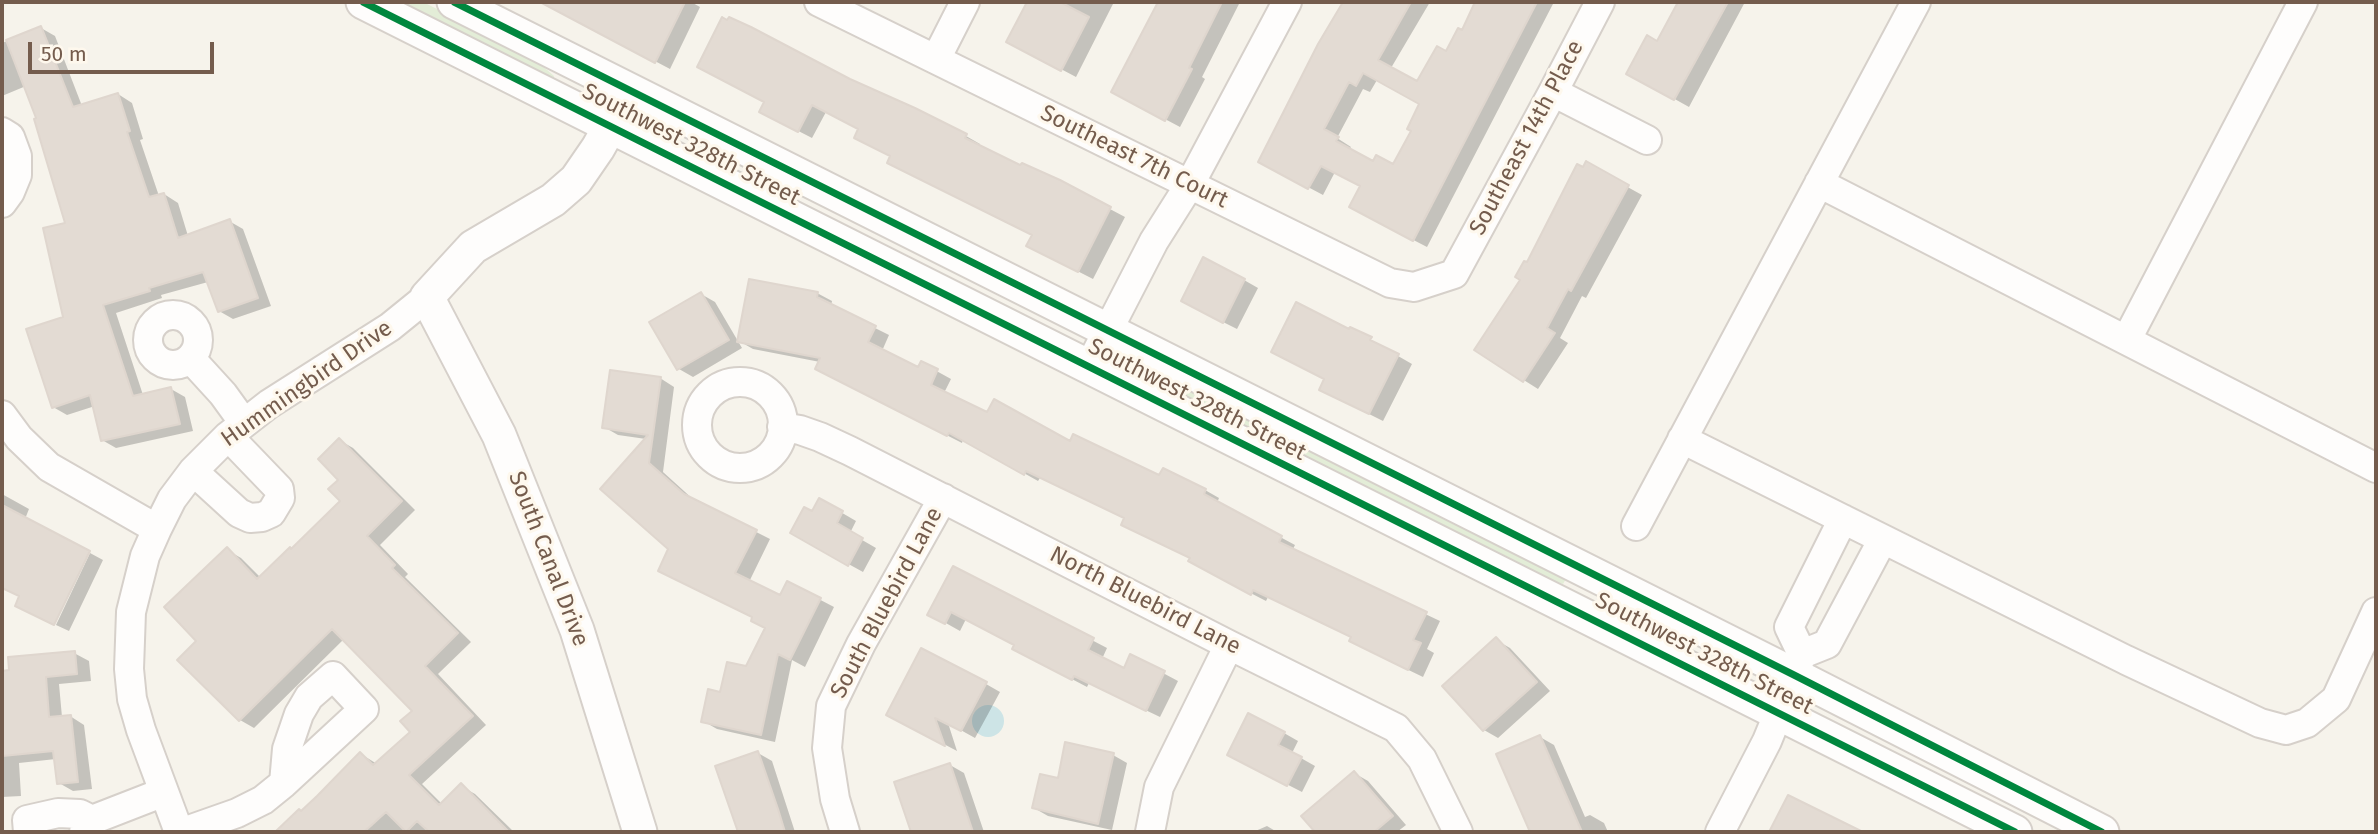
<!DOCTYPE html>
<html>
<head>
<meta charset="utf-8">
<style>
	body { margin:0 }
	#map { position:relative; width:2378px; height:834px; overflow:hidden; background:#f6f3eb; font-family:"Fira Sans",sans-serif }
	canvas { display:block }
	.frame { position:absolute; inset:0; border:4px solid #745c4d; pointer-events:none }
	.scale { position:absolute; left:28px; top:42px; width:186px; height:32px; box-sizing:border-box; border:4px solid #745c4d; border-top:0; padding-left:9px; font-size:21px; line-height:24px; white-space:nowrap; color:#745c4d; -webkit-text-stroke:5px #fef8ed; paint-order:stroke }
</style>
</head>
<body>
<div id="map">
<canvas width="2378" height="834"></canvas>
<div class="frame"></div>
<div class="scale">50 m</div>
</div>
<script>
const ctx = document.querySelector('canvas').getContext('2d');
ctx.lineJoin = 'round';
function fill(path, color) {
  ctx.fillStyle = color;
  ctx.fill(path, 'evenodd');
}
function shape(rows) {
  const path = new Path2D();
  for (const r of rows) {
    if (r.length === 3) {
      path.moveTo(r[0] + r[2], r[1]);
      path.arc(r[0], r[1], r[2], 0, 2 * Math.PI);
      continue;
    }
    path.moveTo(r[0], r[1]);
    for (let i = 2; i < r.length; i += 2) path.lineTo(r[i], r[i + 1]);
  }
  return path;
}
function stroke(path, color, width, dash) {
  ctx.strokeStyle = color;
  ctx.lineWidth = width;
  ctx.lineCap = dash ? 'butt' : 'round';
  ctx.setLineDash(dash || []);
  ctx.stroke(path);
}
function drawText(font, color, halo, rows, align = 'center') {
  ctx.font = font + ' "Fira Sans",sans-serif';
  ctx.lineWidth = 6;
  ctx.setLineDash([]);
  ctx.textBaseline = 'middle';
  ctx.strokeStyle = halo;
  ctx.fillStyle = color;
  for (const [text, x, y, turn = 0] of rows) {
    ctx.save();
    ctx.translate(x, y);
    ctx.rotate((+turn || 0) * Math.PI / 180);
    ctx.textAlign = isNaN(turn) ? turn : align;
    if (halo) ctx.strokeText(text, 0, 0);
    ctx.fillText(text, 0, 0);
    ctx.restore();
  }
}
fill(shape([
	[394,2,423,2,527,54,546,69,554,76,554,80],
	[1162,375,1567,577,1563,584,1535,575,1184,397]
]), '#e3edd7');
fill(shape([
	[988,721,16]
]), '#cde4e6');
fill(shape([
	[543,2,691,2,700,7,670,69],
	[1029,2,1114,2,1076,77,1008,41],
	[1160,2,1240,2,1202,77,1205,79,1180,127,1114,92],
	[1345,2,1430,2,1391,68,1418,83,1463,32,1478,2,1554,2,1427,247,1365,215,1362,186,1335,172,1323,195,1274,169,1295,90],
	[1377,80,1422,103,1413,130,1394,166,1374,163,1349,150,1351,147,1337,138,1363,89,1370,92],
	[1680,2,1745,2,1689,107,1628,73,1658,43],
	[41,28,55,36,82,106,118,94,132,103,143,139,140,140,159,196,164,194,178,203,188,236,229,221,243,229,271,306,233,319,219,311,208,282,161,295,162,298,116,313,143,395,171,389,185,397,193,431,116,448,102,440,95,406,67,415,53,407,65,318,67,224,39,119,26,86,2,96,2,43],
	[849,81,914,109,966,136,980,144,979,147,1021,168,1059,182,1125,217,1093,279,1042,253,1034,235,892,156,860,129,826,112,812,138,775,119],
	[1586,164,1642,195,1586,298,1582,296,1560,338,1568,343,1538,389,1476,350,1523,280,1528,265],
	[1244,280,1258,288,1237,329,1197,309],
	[817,293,832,301,831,306,889,335,882,351,919,369,922,363,951,379,944,393,988,414,1160,477,1205,490,1219,498,1217,503,1295,545,1292,551,1440,621,1427,649,1434,653,1423,677,1365,649,1353,637,1268,597,1266,601,1204,569,1192,558,1126,519,1040,478,1038,481,963,439,962,443,831,376,820,362,753,349,739,341],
	[701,294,715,302,742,348,693,377,679,369],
	[1351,329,1412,364,1383,421,1335,397,1326,379],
	[660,378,674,387,663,472,695,501,770,539,749,582,781,598,788,583,834,607,805,667,792,660,775,742,717,729,703,721,722,694,747,668,766,628,602,489,646,439,618,435,604,427],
	[339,440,353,448,415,510,380,545,408,574,405,577,471,642,438,674,486,725,422,784,442,804,461,786,475,794,514,832,289,832,283,827,302,813,361,754,377,764,412,732,414,711,344,639,254,728,240,720,198,641,227,550,241,558,261,578,342,501],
	[2,494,29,509,25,519,21,597,2,587],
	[820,500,856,521,850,533,876,548,863,572,792,533,813,513],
	[90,553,103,560,69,631,56,625],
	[954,568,1107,648,1102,659,1125,670,1131,656,1178,681,1160,717,1089,683,1087,687,1028,656,1016,645,966,619,960,631,944,622],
	[1496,640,1510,648,1550,691,1498,738,1484,730],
	[74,653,89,661,91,681,59,684,62,717,70,716,84,725,92,789,73,791,59,783,56,759,19,763,21,796,2,797,2,673],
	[986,684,1000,692,975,738,948,723,957,751,902,722],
	[1284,733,1298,741,1292,753,1315,766,1302,792,1243,762],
	[1540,737,1554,745,1585,817,1590,815,1604,823,1608,832,1532,832,1498,755],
	[758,753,772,761,795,832,745,832,744,827],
	[1113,755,1127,763,1112,830,1048,816,1034,808,1059,780],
	[950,765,964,773,984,832,913,832,896,783],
	[1354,773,1368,781,1406,825,1397,832,1318,832,1304,816],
	[1267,826,1277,832,1253,832]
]), '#0003');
const building = shape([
	[540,2,685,2,655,63,540,2],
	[1027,2,1060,2,1089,17,1061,71,1006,42,1027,2],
	[1158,2,1222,2,1189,68,1192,69,1165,121,1111,92,1158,2],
	[1343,2,1411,2,1378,60,1417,81,1437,46,1446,51,1458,28,1462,30,1475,2,1537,2,1413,241,1349,207,1360,186,1321,166,1308,189,1258,162,1318,44,1343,2],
	[1363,73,1419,104,1407,129,1411,131,1393,164,1376,155,1373,161,1336,141,1339,137,1324,129,1349,82,1356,86,1363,73],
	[1678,2,1728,2,1674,100,1626,74,1647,35,1657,41,1678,2],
	[722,17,727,20,729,17,751,27,850,79,915,108,967,134,965,138,1020,165,1022,163,1060,180,1111,207,1078,272,1026,246,1032,235,887,163,890,156,854,138,858,129,812,105,798,132,759,112,764,102,697,67,722,17],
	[41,26,73,107,118,93,130,131,127,132,149,197,164,193,178,238,230,219,258,298,218,312,203,272,149,288,150,291,103,305,133,396,171,387,180,424,101,441,90,395,52,408,26,329,63,317,43,228,65,223,34,119,36,118,6,40,41,26],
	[1586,161,1629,185,1571,291,1568,289,1547,328,1555,333,1523,382,1474,350,1520,280,1515,277,1524,261,1527,262,1577,164,1583,167,1586,161],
	[1203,257,1245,279,1223,323,1181,301,1203,257],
	[749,279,818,292,817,297,876,326,868,342,918,367,921,361,938,369,931,385,987,412,994,399,1070,441,1073,434,1159,475,1163,468,1206,489,1204,494,1282,536,1279,542,1427,612,1413,640,1421,643,1408,670,1349,641,1351,637,1253,590,1251,595,1188,561,1190,558,1121,525,1124,518,1026,471,1024,475,949,433,947,436,815,369,820,358,737,342,749,279],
	[701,292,729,340,677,370,649,322,701,292],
	[1296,302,1349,329,1350,327,1372,337,1370,340,1399,354,1369,414,1319,390,1324,379,1271,352,1296,302],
	[610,370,661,377,649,463,684,494,757,530,735,573,780,595,787,581,821,598,790,660,778,654,761,735,701,722,708,689,720,692,727,662,746,666,765,628,751,621,752,617,658,571,668,549,600,489,648,435,602,428,610,370],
	[339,438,402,501,367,536,395,565,392,568,458,633,425,666,473,716,409,775,439,805,461,783,509,832,429,832,417,821,406,832,386,812,364,832,275,832,299,809,301,811,317,796,360,752,373,765,410,732,400,721,412,711,332,629,239,721,177,660,196,641,164,607,227,547,257,579,290,547,291,549,340,501,328,489,338,480,318,459,339,438],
	[819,498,843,511,837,523,863,538,848,566,790,533,804,507,812,511,819,498],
	[2,505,90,551,54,625,15,606,19,596,2,588,2,505],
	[953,566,1094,638,1088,650,1124,668,1130,654,1165,671,1146,711,1074,676,1072,680,1012,649,1014,645,951,612,945,624,927,615,953,566],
	[1496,637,1537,682,1483,731,1442,686,1496,637],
	[921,648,987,682,961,731,935,718,945,746,886,715,921,648],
	[75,651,77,674,46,677,49,717,71,715,78,782,57,784,53,751,2,756,2,671,9,670,8,657,75,651],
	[1248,713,1285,732,1278,745,1302,757,1287,786,1227,755,1248,713],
	[1540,735,1582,832,1530,832,1496,754,1540,735],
	[1065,742,1114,753,1098,824,1032,808,1040,774,1058,778,1065,742],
	[758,751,778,809,785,832,738,832,715,766,758,751],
	[950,763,973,832,911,832,894,782,950,763],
	[1354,771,1393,816,1374,832,1315,832,1301,816,1354,771],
	[1788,795,1863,832,1769,832,1788,795]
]);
fill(building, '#e3dbd3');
stroke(building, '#dfd6ce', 2);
const minor = shape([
	[819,2,1390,283,1414,287,1454,274,1553,92,1600,2],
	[936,59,965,2],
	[1553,92,1647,140],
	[2,132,10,137,17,156,17,175,10,192,2,203],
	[1819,183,2376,468],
	[173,340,25],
	[2127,339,2303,2],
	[191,359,223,394,244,423],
	[1089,367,1154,241,1190,184,1287,2],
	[740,425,43],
	[2,415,19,438,49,467,157,529],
	[782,427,800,430,820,437,850,451,1229,645,1396,728,1422,759,1458,832],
	[1682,439,2126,660,2260,723,2286,730,2307,723,2336,699,2376,612],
	[193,471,239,513,250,518,262,517,271,513,280,498,279,489,228,436],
	[1636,526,1916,2],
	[1802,654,1827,644,1883,539],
	[28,832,27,820,58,813,80,814,92,820],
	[84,832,92,820,164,792],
	[179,832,141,730,132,699,129,669,131,612,145,556,157,529,172,499,193,471,228,436,269,404,390,327,427,297],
	[183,832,237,813,263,800,284,783,364,709,333,676,309,697,299,714,287,749,284,783],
	[845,832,835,799,827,748,831,706,861,644,943,498],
	[1150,832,1159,787,1229,645],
	[1720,832,1767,741,1794,675,1802,654,1789,627,1843,519]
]);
const tertiary = shape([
	[363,2,2015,832],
	[454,2,1794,675,2102,832],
	[621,107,598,148,576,180,553,200,473,247,427,297,499,435,577,630,640,832]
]);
stroke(minor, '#d6d0ca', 32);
stroke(tertiary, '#d6d0ca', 37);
stroke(minor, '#fefdfc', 28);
stroke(tertiary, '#fefdfc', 33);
stroke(shape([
	[363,2,2015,832],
	[454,2,1794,675,2102,832]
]), '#00873e', 7);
drawText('23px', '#745c4d', '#fef8ed', [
	["Southeast 14th Place",1527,138,-62],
	["Southwest 328th Street",691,145,27],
	["Southeast 7th Court",1134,157,26],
	["Hummingbird Drive",307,384,-35],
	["Southwest 328th Street",1197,400,27],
	["South Canal Drive",548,559,69],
	["North Bluebird Lane",1145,601,27],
	["South Bluebird Lane",887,603,-62],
	["Southwest 328th Street",1704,654,27]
]);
</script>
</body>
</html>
